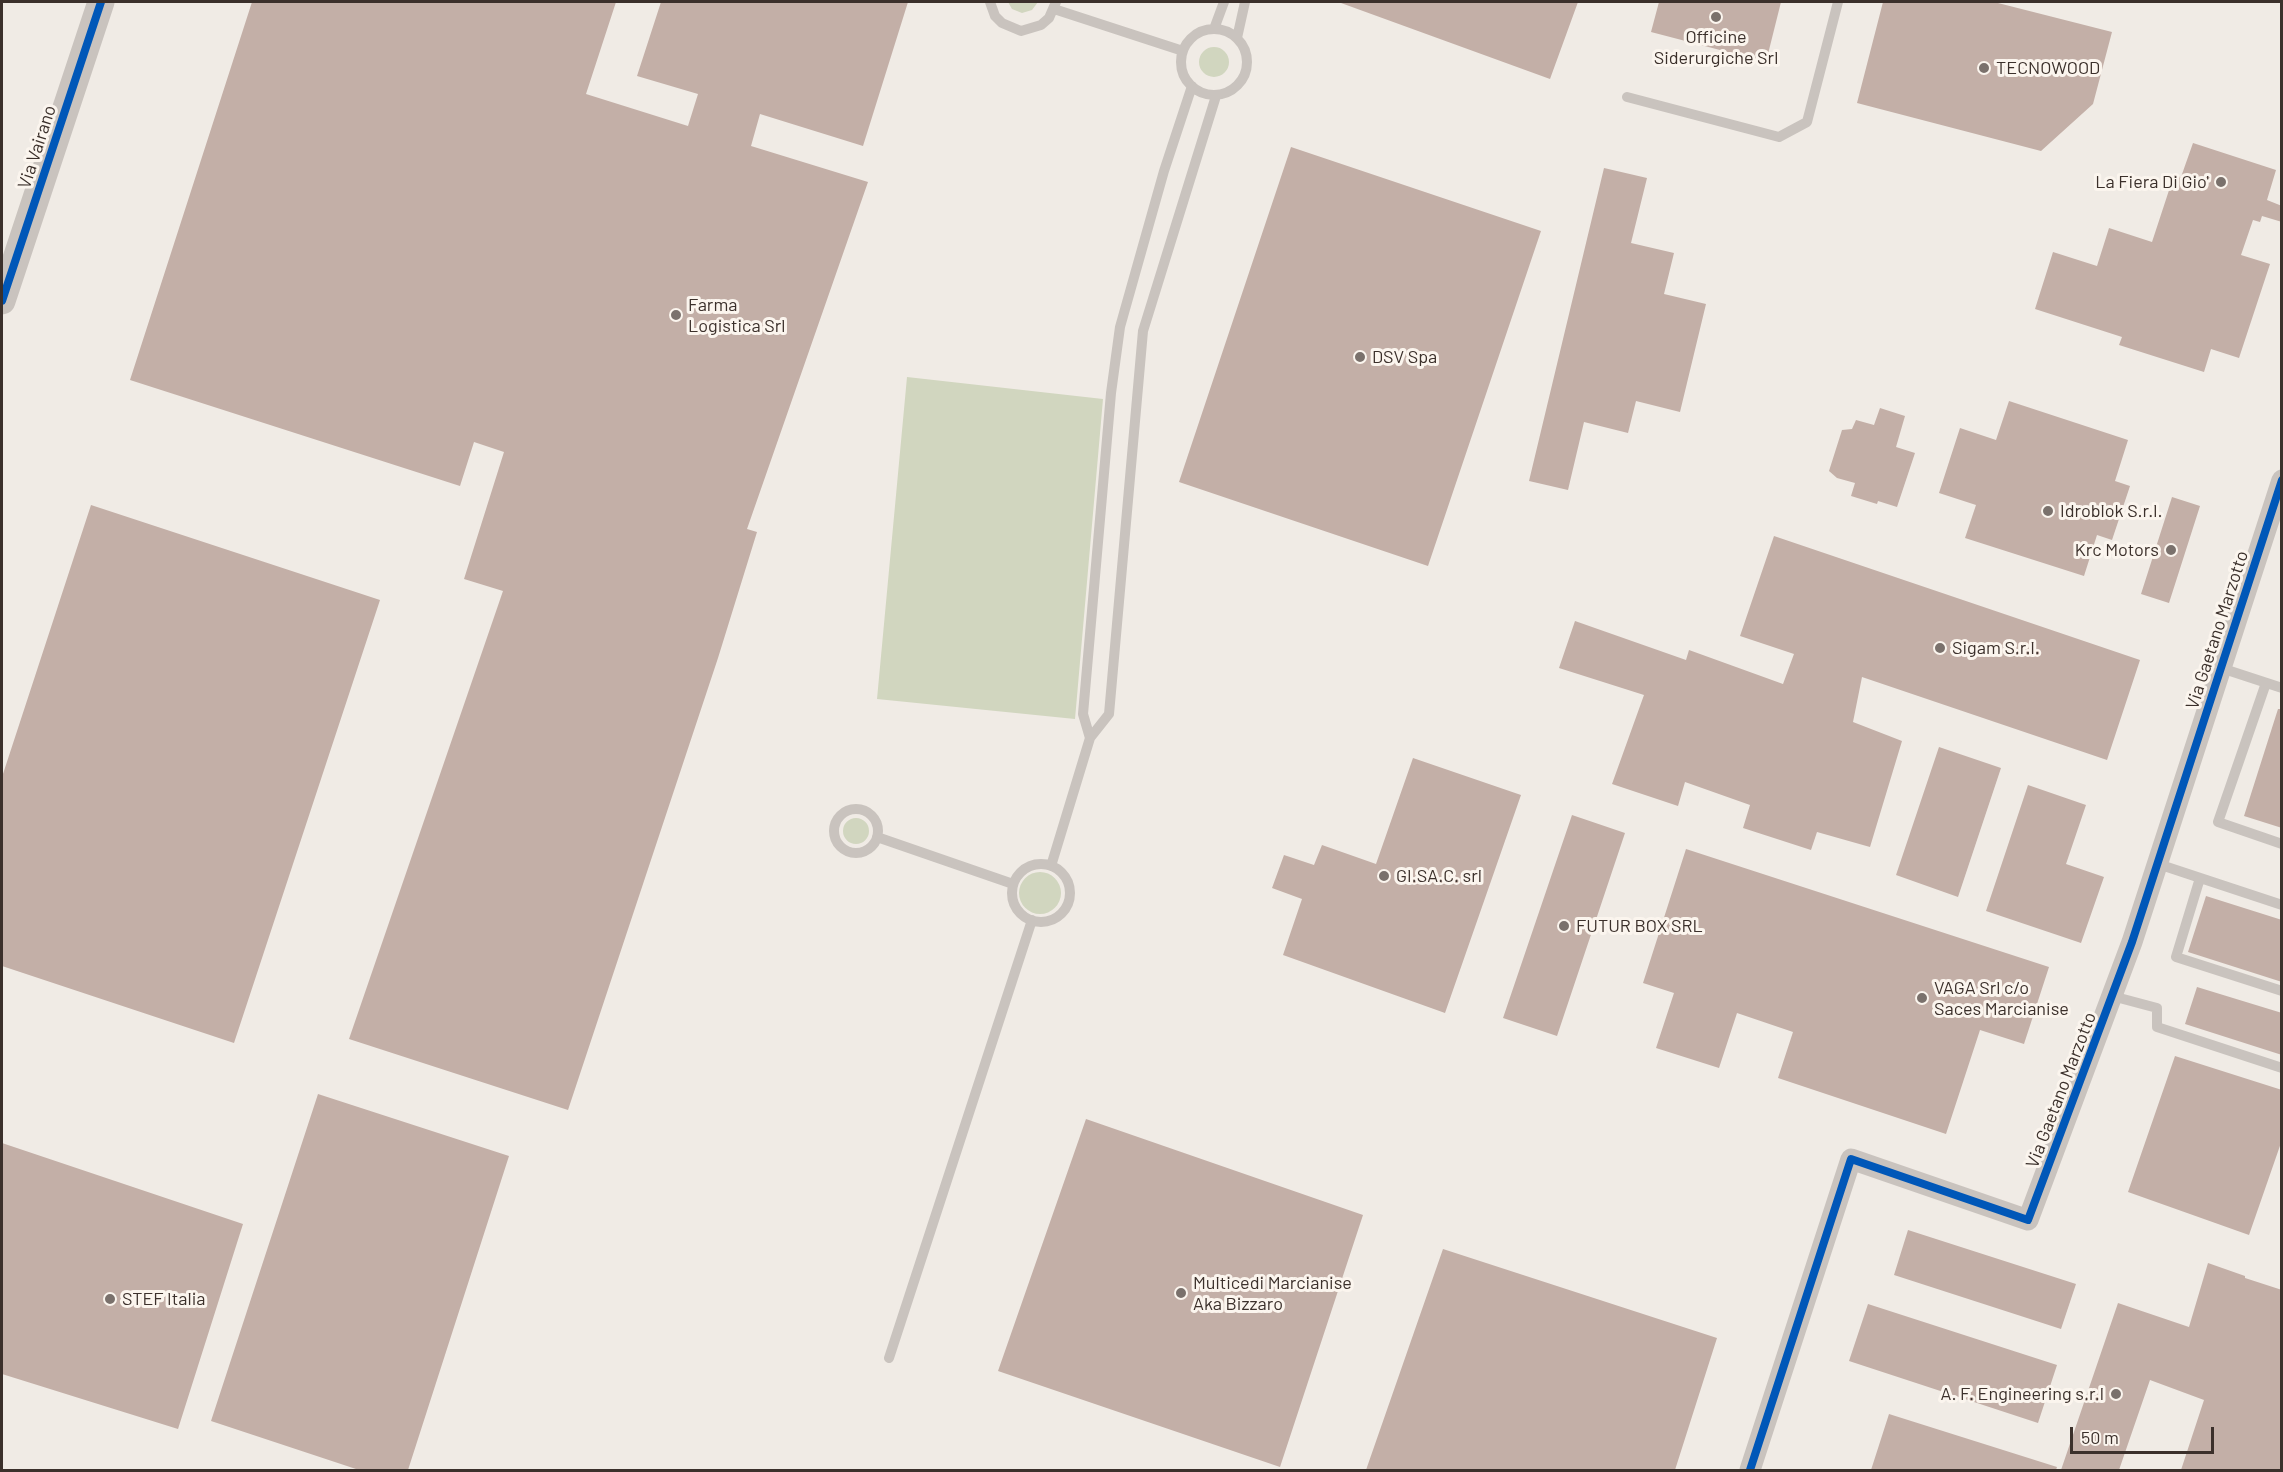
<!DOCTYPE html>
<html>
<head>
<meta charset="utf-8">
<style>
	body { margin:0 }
	#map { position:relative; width:2283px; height:1472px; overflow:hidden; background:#f0ebe5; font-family:Barlow,sans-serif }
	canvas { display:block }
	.frame { position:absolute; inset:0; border:3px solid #3b302b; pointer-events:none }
	.scale { position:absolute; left:2070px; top:1427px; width:144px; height:27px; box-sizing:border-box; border:3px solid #3b302b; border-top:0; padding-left:8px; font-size:18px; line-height:21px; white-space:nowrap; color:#3b302b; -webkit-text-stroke:4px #fbf5ee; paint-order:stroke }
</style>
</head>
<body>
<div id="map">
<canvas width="2283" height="1472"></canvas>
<div class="frame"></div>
<div class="scale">50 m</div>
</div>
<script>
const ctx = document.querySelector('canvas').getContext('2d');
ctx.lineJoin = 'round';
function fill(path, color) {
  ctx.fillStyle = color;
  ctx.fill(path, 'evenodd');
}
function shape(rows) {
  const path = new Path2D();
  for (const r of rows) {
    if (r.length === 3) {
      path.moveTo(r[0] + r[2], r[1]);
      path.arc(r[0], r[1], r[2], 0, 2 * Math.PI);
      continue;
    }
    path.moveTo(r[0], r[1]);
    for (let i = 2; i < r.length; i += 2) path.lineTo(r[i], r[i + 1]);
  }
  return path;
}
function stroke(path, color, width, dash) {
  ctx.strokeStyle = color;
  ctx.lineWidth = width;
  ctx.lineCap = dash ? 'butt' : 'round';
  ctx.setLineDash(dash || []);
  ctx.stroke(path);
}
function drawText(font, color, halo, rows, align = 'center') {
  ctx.font = font + ' Barlow,sans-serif';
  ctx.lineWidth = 6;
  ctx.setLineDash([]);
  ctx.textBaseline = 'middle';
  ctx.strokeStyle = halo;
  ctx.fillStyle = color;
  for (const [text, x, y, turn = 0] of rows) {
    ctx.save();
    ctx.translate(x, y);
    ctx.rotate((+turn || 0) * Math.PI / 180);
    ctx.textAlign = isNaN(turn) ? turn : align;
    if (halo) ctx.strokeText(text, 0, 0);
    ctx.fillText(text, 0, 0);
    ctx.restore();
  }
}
fill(shape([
	[1008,2,1038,2,1032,10,1022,13,1012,9],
	[1214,62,15],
	[907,377,1103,399,1075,719,877,699],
	[856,831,13],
	[1040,893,21]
]), '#d1d6bf');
fill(shape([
	[252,2,616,2,586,94,688,126,698,94,637,76,661,2,908,2,863,146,760,114,751,146,868,182,747,529,757,532,718,658,568,1110,349,1039,503,591,464,579,504,452,474,442,460,486,130,380],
	[1341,2,1578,2,1550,79,1341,3],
	[1659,2,1781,2,1766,62,1651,32],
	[1883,2,1994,2,2112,32,2093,104,2041,151,1857,103],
	[2193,143,2276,170,2267,200,2282,206,2282,222,2262,216,2260,222,2253,220,2241,255,2270,264,2239,358,2211,349,2204,372,2119,345,2122,337,2035,309,2053,252,2097,266,2109,228,2152,242,2174,175,2181,177],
	[1291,147,1541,231,1428,566,1179,482],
	[1604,168,1647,178,1631,243,1674,253,1664,294,1706,304,1680,412,1636,401,1628,433,1584,422,1568,490,1529,481],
	[2009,401,2128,440,2115,481,2130,486,2112,540,2097,535,2084,576,1965,538,1976,505,1939,493,1960,428,1996,440],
	[1880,408,1905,416,1896,447,1915,453,1897,507,1878,501,1877,504,1851,496,1855,483,1837,478,1829,471,1842,430,1852,429,1856,420,1874,425],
	[2172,497,2200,506,2169,603,2141,594],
	[91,505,380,600,234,1043,2,966,2,777],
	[1774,536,2140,660,2107,760,1862,677,1853,722,1902,741,1870,847,1817,832,1811,850,1743,828,1750,805,1685,782,1678,806,1612,784,1644,695,1559,668,1575,621,1686,660,1689,650,1783,684,1794,654,1740,636],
	[2278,709,2282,709,2282,828,2244,816],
	[1939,747,2001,768,1958,897,1896,875],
	[1413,758,1521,795,1445,1013,1283,955,1302,899,1272,888,1284,855,1314,865,1322,845,1376,864],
	[2028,785,2086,805,2066,864,2104,877,2081,943,1986,911],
	[1572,815,1625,833,1557,1036,1503,1018],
	[1686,849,2049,967,2024,1044,1980,1030,1946,1134,1778,1078,1793,1032,1737,1013,1719,1068,1656,1048,1674,993,1643,983],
	[2206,896,2282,920,2282,982,2188,952],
	[2197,987,2282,1013,2282,1055,2185,1024],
	[2175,1056,2282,1090,2282,1140,2249,1235,2128,1192],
	[318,1094,509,1156,408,1470,359,1470,211,1421],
	[1086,1119,1363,1215,1280,1467,998,1371],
	[2,1143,243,1224,178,1429,2,1374],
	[1908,1230,2076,1284,2061,1329,1894,1275],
	[1443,1249,1717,1338,1675,1470,1366,1470],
	[2208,1263,2245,1276,2245,1278,2282,1290,2282,1470,2181,1470,2204,1400,2150,1380,2119,1470,2061,1470,2118,1303,2189,1327],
	[1868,1304,2057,1365,2038,1423,1849,1361],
	[1889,1414,2057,1467,2056,1470,1871,1470]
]), '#c3afa7');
stroke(shape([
	[990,2,995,16,1002,23,1021,31,1041,25,1049,18,1056,2],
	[1054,9,1183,51],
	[1214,62,33],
	[1214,29,1224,2],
	[1237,38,1245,2],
	[1627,97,1779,137,1807,122,1838,2],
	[2221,668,2282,688],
	[2266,683,2218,822,2282,844],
	[1090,738,1083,714,1111,393,1120,327,1164,171,1192,86],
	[856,831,22],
	[877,837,1013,884],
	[2158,864,2282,905],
	[1041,893,29],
	[1051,866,1090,738,1109,714,1143,331,1216,96],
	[2200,878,2176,957,2282,991],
	[2112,996,2157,1008,2157,1027,2282,1068],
	[889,1358,1032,920]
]), '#c9c3be', 10);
stroke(shape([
	[1750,1470,1851,1159,2028,1220,2132,942,2282,480]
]), '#c9c3be', 21);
stroke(shape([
	[2,301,101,2]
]), '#c9c3be', 27);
stroke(shape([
	[2,301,101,2],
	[1750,1470,1851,1159,2028,1220,2132,942,2282,480]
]), '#0057b8', 8);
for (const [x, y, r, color] of [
	[1716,17,6,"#7a716c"],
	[1984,68,6,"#7a716c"],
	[2221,182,6,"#7a716c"],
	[676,315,6,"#7a716c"],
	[1360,357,6,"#7a716c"],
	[2048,511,6,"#7a716c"],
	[2171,550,6,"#7a716c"],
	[1940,648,6,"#7a716c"],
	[1384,876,6,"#7a716c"],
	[1564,926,6,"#7a716c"],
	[1922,998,6,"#7a716c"],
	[1181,1293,6,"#7a716c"],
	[110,1299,6,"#7a716c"],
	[2116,1394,6,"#7a716c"]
]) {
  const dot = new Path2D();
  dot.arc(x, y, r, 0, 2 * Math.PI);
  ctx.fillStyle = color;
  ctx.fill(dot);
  stroke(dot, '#fbf5ee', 2);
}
drawText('18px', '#3b302b', '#fbf5ee', [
	["Officine",1716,37,"center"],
	["Siderurgiche Srl",1716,58,"center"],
	["TECNOWOOD",1996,68],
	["La Fiera Di Gio'",2209,182,"right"],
	["Farma",688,305],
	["Logistica Srl",688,326],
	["DSV Spa",1372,357],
	["Idroblok S.r.l.",2060,511],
	["Krc Motors",2159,550,"right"],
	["Sigam S.r.l.",1952,648],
	["GI.SA.C. srl",1396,876],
	["FUTUR BOX SRL",1576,926],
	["VAGA Srl c/o",1934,988],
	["Saces Marcianise",1934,1009],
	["Multicedi Marcianise",1193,1283],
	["Aka Bizzaro",1193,1304],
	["STEF Italia",122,1299],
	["A. F. Engineering s.r.l",2104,1394,"right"]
], 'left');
drawText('18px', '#3b302b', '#fbf5ee', [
	["Via Vairano",37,147,-72],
	["Via Gaetano Marzotto",2217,630,-72],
	["Via Gaetano Marzotto",2061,1090,-69]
]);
</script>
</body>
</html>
